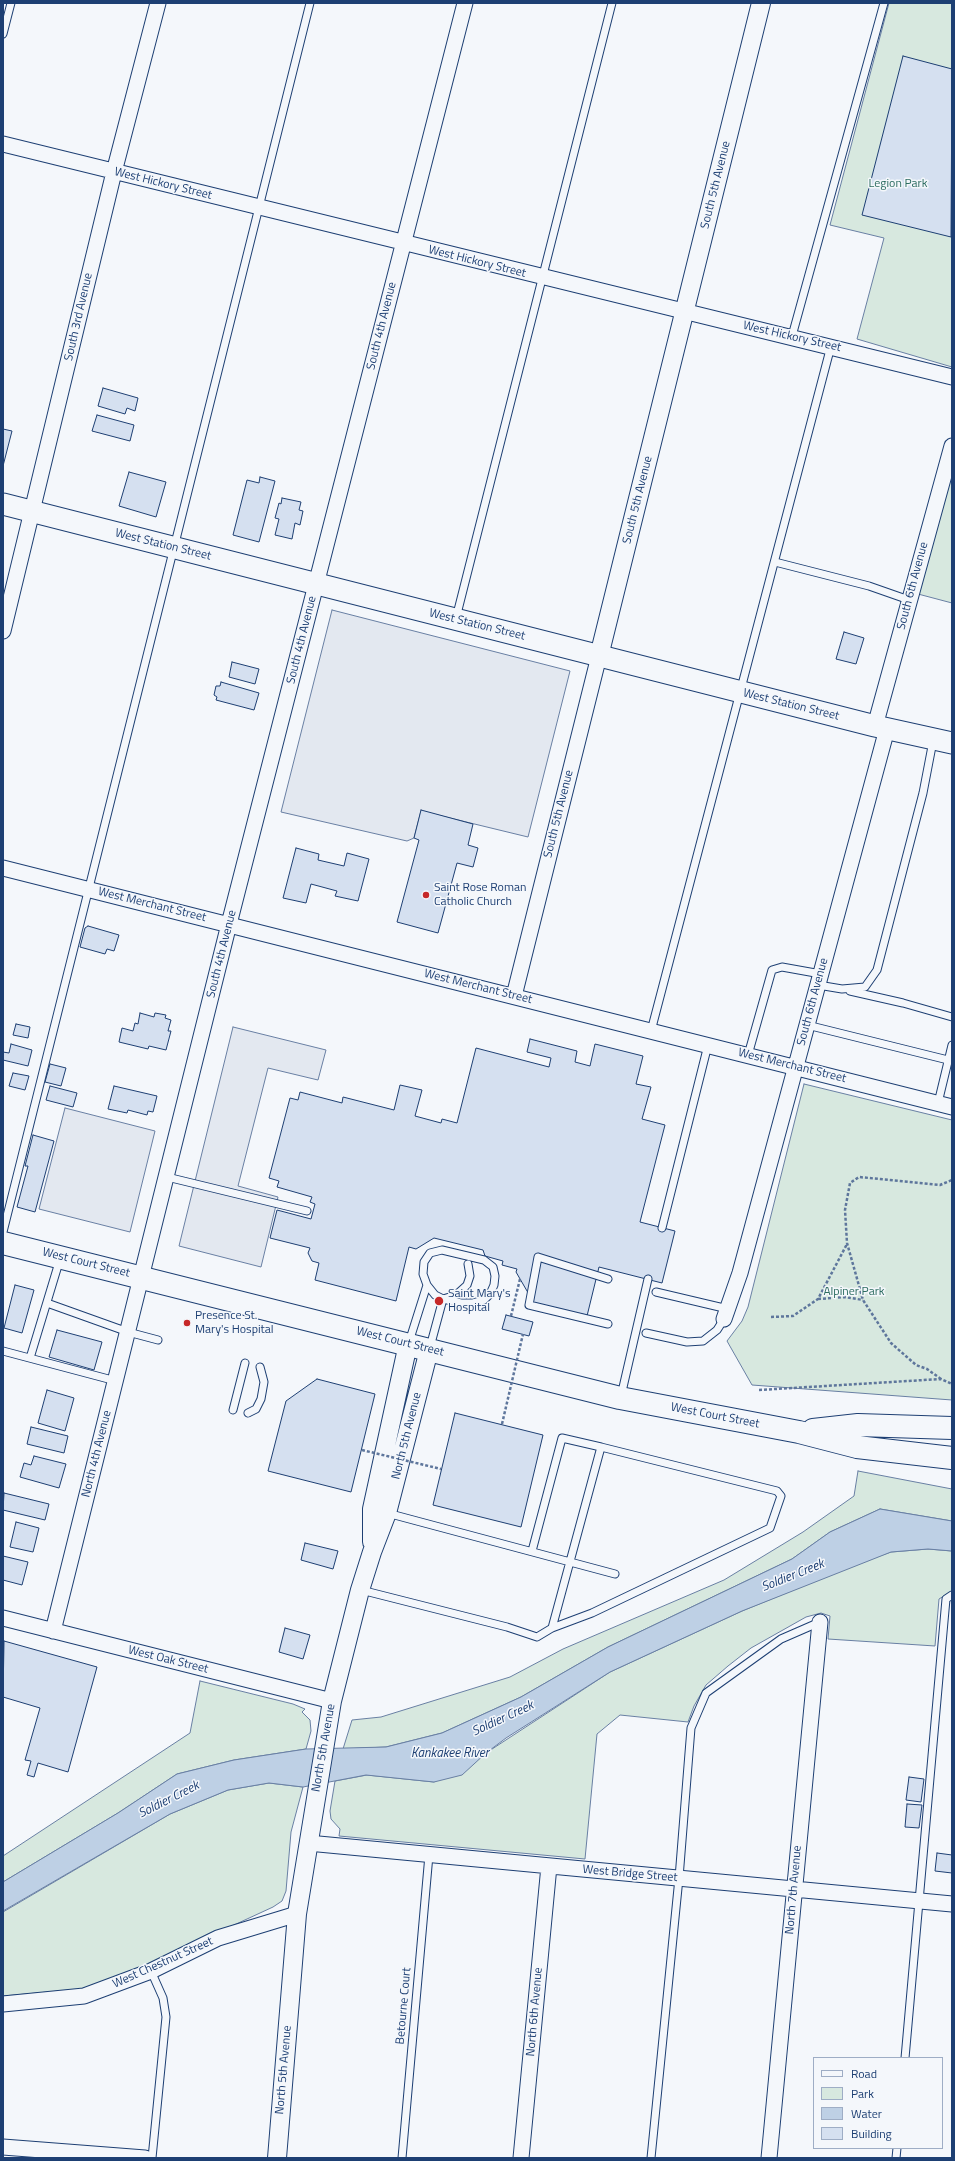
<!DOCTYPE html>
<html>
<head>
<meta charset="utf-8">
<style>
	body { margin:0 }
	#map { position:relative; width:955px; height:2161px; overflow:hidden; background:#f4f7fb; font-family:"Titillium Web",sans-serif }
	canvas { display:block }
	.frame { position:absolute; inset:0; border:4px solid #1d3f73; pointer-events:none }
	.legend { position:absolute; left:813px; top:2057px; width:130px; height:92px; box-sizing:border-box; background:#f4f7fb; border:1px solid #9eadc5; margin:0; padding:5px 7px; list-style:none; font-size:12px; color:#1d3f73 }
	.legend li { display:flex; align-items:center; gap:8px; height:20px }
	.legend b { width:20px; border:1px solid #9eadc5 }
</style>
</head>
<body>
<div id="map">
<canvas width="955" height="2161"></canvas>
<div class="frame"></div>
<ul class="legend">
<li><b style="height:5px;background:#f4f7fb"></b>Road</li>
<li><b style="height:11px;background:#d7e8df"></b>Park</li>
<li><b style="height:11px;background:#bed0e5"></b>Water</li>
<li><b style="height:11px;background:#d5e0f0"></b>Building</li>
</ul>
</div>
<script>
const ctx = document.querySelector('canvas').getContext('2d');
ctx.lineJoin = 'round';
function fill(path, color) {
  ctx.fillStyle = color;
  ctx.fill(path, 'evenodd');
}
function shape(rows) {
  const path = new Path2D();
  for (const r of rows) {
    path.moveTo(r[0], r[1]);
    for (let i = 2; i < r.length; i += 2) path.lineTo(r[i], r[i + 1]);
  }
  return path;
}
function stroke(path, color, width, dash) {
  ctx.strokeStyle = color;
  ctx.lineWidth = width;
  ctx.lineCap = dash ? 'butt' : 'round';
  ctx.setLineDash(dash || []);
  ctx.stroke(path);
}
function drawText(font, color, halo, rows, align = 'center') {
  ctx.font = font + ' "Titillium Web",sans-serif';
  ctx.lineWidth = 3;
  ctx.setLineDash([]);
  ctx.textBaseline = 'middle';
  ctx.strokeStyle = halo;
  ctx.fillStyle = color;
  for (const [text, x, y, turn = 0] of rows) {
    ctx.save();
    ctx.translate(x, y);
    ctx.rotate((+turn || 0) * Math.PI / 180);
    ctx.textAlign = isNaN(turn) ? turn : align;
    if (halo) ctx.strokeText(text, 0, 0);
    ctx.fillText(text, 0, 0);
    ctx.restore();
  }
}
const green = shape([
	[889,3,952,3,952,367,857,339,884,238,830,225,889,3],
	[952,470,952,603,918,594,952,470],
	[804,1084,952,1120,952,1400,752,1385,727,1341,742,1321,748,1307,804,1084],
	[858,1471,952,1489,952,1521,880,1509,830,1532,792,1559,608,1647,521,1697,442,1733,386,1747,343,1749,352,1720,381,1717,510,1677,563,1649,724,1580,803,1532,854,1496,858,1471],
	[928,1549,952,1551,952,1591,939,1599,935,1646,828,1639,830,1616,821,1613,806,1617,751,1648,728,1666,706,1685,694,1706,688,1722,620,1715,597,1734,585,1859,339,1836,340,1829,331,1819,330,1811,335,1781,367,1775,434,1782,486,1753,610,1672,742,1611,854,1565,891,1552,928,1549],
	[200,1681,293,1704,305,1709,302,1712,310,1720,311,1731,306,1749,234,1760,177,1774,118,1813,3,1882,3,1856,190,1733,200,1681],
	[269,1783,303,1787,291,1832,286,1891,282,1901,273,1907,130,1973,82,1989,3,1996,3,1912,170,1814,228,1790,269,1783]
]);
fill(green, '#d7e8df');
stroke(green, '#687fa3', 1);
const parking = shape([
	[332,610,570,671,528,837,421,811,414,838,407,841,281,812,332,610],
	[233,1027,326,1050,318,1080,268,1068,238,1186,278,1197,261,1267,179,1246,233,1027],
	[65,1108,155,1131,130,1232,39,1209,65,1108]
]);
fill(parking, '#e3e8f0');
stroke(parking, '#687fa3', 1);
const water = shape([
	[880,1509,952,1521,952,1551,928,1549,891,1552,742,1611,610,1672,506,1738,486,1753,462,1775,434,1782,366,1775,303,1787,269,1783,228,1790,170,1814,3,1911,3,1882,118,1813,177,1774,234,1760,306,1749,386,1747,442,1733,521,1697,608,1647,792,1559,830,1532,880,1509]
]);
fill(water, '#bed0e5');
stroke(water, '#687fa3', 1);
const building = shape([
	[903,56,952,69,951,237,862,215,903,56],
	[103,388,138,398,135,411,127,408,125,414,98,406,103,388],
	[97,415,134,425,130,441,92,431,97,415],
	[3,429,12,431,3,466,3,429],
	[129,472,166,482,156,517,119,506,129,472],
	[260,477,275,481,259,542,233,535,247,480,259,483,260,477],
	[282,498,301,502,299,510,303,511,300,525,295,523,292,539,275,535,279,519,275,518,279,503,281,504,282,498],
	[844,632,864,638,856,664,836,659,844,632],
	[232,662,259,669,255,684,229,677,232,662],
	[221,682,259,693,254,710,216,700,217,697,214,695,216,686,220,686,221,682],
	[421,810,473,824,468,845,478,848,473,867,457,863,438,933,397,922,419,840,414,838,421,810],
	[296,848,319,854,318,860,344,866,347,853,369,859,358,901,335,896,337,891,311,884,306,903,283,898,296,848],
	[88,926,119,935,114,951,107,949,105,954,80,947,85,928,88,926],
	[140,1013,154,1017,155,1013,166,1015,165,1018,171,1020,168,1031,171,1031,166,1050,149,1046,148,1049,119,1042,122,1028,133,1031,135,1023,138,1024,140,1013],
	[16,1024,30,1027,28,1038,13,1035,16,1024],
	[530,1039,577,1051,575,1062,590,1066,595,1044,643,1056,636,1084,651,1087,642,1119,665,1125,640,1222,675,1231,662,1283,599,1267,587,1316,534,1303,516,1272,517,1269,502,1265,503,1261,485,1256,483,1250,434,1238,416,1249,409,1247,396,1301,315,1280,319,1263,312,1261,308,1253,310,1248,270,1238,277,1210,311,1219,315,1204,310,1202,312,1197,277,1187,279,1181,269,1178,290,1098,298,1100,300,1092,342,1103,343,1097,394,1110,400,1085,422,1090,415,1116,441,1123,442,1119,457,1123,476,1048,549,1067,551,1058,527,1052,530,1039],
	[11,1044,32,1050,28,1066,3,1060,3,1052,9,1053,11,1044],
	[50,1064,66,1068,61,1086,45,1082,50,1064],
	[13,1073,29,1076,25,1090,9,1086,13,1073],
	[50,1086,77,1093,73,1107,46,1100,50,1086],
	[114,1086,157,1096,153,1112,148,1111,147,1115,128,1110,127,1113,108,1109,114,1086],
	[33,1135,54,1141,35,1212,17,1207,28,1166,25,1166,33,1135],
	[15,1285,34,1290,22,1333,4,1328,15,1285],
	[506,1315,533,1322,529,1336,502,1329,506,1315],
	[57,1330,102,1342,94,1370,49,1357,57,1330],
	[317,1379,375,1394,351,1492,268,1471,286,1401,317,1379],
	[47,1390,74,1398,65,1431,38,1423,47,1390],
	[455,1413,543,1435,521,1527,433,1505,455,1413],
	[31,1427,68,1436,64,1453,27,1444,31,1427],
	[34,1456,66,1464,59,1488,20,1477,24,1463,31,1465,34,1456],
	[4,1493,49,1504,45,1520,3,1510,4,1493],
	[16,1522,39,1528,33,1552,10,1547,16,1522],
	[305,1543,338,1551,333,1569,301,1560,305,1543],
	[3,1556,28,1562,22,1585,3,1580,3,1556],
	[285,1628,310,1635,303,1659,279,1652,285,1628],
	[4,1641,97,1667,68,1772,38,1763,34,1777,27,1775,31,1761,25,1760,40,1708,3,1697,4,1641],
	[909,1777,924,1779,921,1802,906,1800,909,1777],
	[907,1804,922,1805,919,1828,905,1827,907,1804],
	[937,1853,952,1855,952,1873,935,1871,937,1853]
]);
fill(building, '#d5e0f0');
stroke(building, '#1d3f73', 1);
const service = shape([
	[3,34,11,3],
	[792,336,884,3],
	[775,562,869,586,909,600],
	[456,618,612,3],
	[818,985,842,989,865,987,877,970,923,793,933,741],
	[850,991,903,1003,952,1017],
	[807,1025,948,1060],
	[651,1031,831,346],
	[748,1055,772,970,782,967,821,974],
	[938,1103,952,1045],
	[167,1177,307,1211],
	[662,1228,708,1045],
	[3,1232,310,3],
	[656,1292,728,1309],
	[47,1303,128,1332,158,1340],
	[608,1324,529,1305,538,1257,608,1279],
	[646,1333,687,1342,703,1341,717,1330,724,1319],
	[409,1342,427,1285],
	[430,1347,443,1299,461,1303,473,1303,484,1300,490,1294,494,1285,495,1276,493,1267,484,1260,442,1250,430,1253,424,1262,423,1274,427,1285,435,1295,443,1299,456,1295,467,1285,470,1276,468,1264],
	[3,1351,116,1381],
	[30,1358,60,1259],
	[621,1396,648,1279],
	[233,1410,245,1363],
	[248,1413,256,1409,261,1399,264,1382,260,1367],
	[387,1513,615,1574],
	[532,1551,562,1438,601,1447],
	[361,1590,507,1627,537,1637,552,1628,592,1613,770,1528,781,1496,777,1491,601,1447,552,1628],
	[151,1971,163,1998,166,2017,152,2158],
	[905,2058,946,1599,952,1595],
	[402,2158,429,1855],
	[651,2158,679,1878,691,1728,706,1693,781,1639,820,1622],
	[896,2158,897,2148]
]);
const minor = shape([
	[3,144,952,377],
	[3,631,114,172,158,3],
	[875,726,952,446],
	[3,868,952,1107],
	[514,996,599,656],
	[724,1319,740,1273,887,729],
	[3,1618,332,1701],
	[53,1631,229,924,465,3],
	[308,1843,952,1904],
	[3,2004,84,1996,151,1971,218,1938,297,1914],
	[3,2147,145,2158],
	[521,2158,549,1866],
	[769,2158,820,1622]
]);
const tertiary = shape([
	[599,656,761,3],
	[372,1542,372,1509,408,1344],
	[277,2158,297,1914,332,1701,360,1590,372,1552,387,1513,429,1350]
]);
const secondary = shape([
	[3,504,875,726,952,743]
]);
const primary = shape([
	[3,1243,620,1398,799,1432,857,1447,952,1458],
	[813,1430,858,1425,952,1428]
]);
stroke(service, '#1d3f73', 9);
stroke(minor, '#1d3f73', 17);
stroke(tertiary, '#1d3f73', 20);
stroke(secondary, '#1d3f73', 23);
stroke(primary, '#1d3f73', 24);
stroke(shape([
	[818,1299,845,1297,863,1300],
	[511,1316,520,1279],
	[771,1317,793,1316,818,1299,847,1244],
	[941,1379,927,1369,916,1365,891,1343,863,1300,847,1243,845,1210,850,1183,859,1177,940,1185,952,1180],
	[759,1390,941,1379,952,1384]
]), '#5e769c', 2.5, [3, 2]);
stroke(service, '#f4f7fb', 7);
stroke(minor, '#f4f7fb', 15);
stroke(tertiary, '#f4f7fb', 18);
stroke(secondary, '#f4f7fb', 21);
stroke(primary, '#f4f7fb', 22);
stroke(shape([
	[502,1424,523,1334],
	[362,1450,441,1469]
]), '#5e769c', 2.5, [3, 2]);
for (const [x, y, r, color] of [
	[426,895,4,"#c62828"],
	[439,1301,5,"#c62828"],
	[187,1323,4,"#c62828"]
]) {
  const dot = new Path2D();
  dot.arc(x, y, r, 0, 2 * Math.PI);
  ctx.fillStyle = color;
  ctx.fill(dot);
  stroke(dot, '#f4f7fb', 1.5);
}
drawText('12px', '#1d3f73', '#f4f7fb', [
	["West Hickory Street",163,184,14],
	["South 5th Avenue",716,185,-76],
	["West Hickory Street",477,262,14],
	["South 3rd Avenue",79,317,-77],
	["South 4th Avenue",382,326,-76],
	["West Hickory Street",792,337,13],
	["South 5th Avenue",638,500,-76],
	["West Station Street",163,545,14],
	["South 6th Avenue",913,586,-75],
	["West Station Street",477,625,14],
	["South 4th Avenue",302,640,-76],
	["West Station Street",791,705,14],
	["South 5th Avenue",559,814,-76],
	["West Merchant Street",152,905,14],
	["South 4th Avenue",222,954,-76],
	["West Merchant Street",478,987,14],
	["South 6th Avenue",813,1002,-75],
	["West Merchant Street",792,1066,14],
	["West Court Street",86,1263,14],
	["West Court Street",400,1342,14],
	["West Court Street",715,1416,11],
	["North 5th Avenue",407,1436,-76],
	["North 4th Avenue",97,1454,-76],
	["West Oak Street",168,1660,14],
	["North 5th Avenue",324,1748,-80],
	["West Bridge Street",630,1874,5],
	["North 7th Avenue",794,1890,-85],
	["West Chestnut Street",163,1963,-24],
	["Betourne Court",404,2006,-85],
	["North 6th Avenue",535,2012,-85],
	["North 5th Avenue",284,2070,-85]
]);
drawText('12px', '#2c6c60', '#f4f7fb', [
	["Legion Park",898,184],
	["Alpiner Park",854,1292]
]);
drawText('12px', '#1d3f73', '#f4f7fb', [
	["Saint Rose Roman",434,888],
	["Catholic Church",434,902],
	["Saint Mary's",448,1294],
	["Hospital",448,1308],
	["Presence St.",195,1316],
	["Mary's Hospital",195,1330]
], 'left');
drawText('italic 13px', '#1d3f73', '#f4f7fb', [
	["Soldier Creek",793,1576,-22],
	["Soldier Creek",503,1719,-25],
	["Kankakee River",450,1754],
	["Soldier Creek",169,1800,-27]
]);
</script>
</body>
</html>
